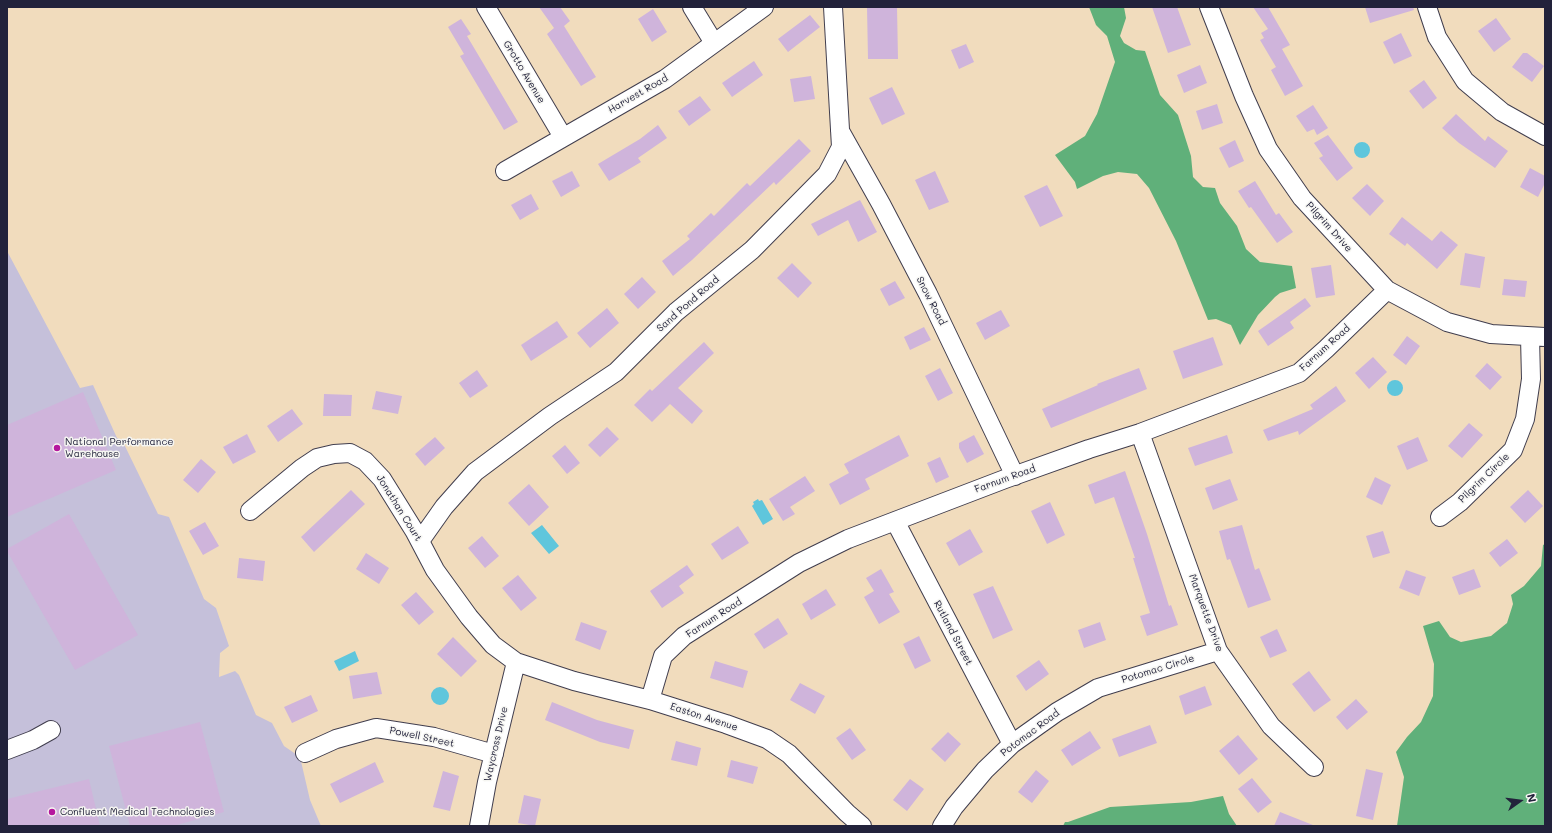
<!DOCTYPE html>
<html>
<head>
<meta charset="utf-8">
<style>
	body { margin:0 }
	#map { position:relative; width:1552px; height:833px; overflow:hidden; background:#f1dcbd; font-family:Mali,sans-serif }
	canvas { display:block }
	.frame { position:absolute; inset:0; border:8px solid #22223b; pointer-events:none }
	.north { position:absolute; left:1500px; top:781px; width:40px; height:40px; -webkit-text-stroke:3px #f6f6f2; paint-order:stroke; rotate:76deg; font-size:11px; font-weight:700; line-height:16px; text-align:center; color:#22223b }
	.north::after { content:''; display:block; margin:auto; width:14px; height:18px; background:#22223b; clip-path:polygon(50% 0,100% 100%,50% 72%,0 100%) }
</style>
</head>
<body>
<div id="map">
<canvas width="1552" height="833"></canvas>
<div class="frame"></div>
<div class="north">N</div>
</div>
<script>
const ctx = document.querySelector('canvas').getContext('2d');
ctx.lineJoin = 'round';
function fill(path, color) {
  ctx.fillStyle = color;
  ctx.fill(path, 'evenodd');
}
function shape(rows) {
  const path = new Path2D();
  for (const r of rows) {
    if (r.length === 3) {
      path.moveTo(r[0] + r[2], r[1]);
      path.arc(r[0], r[1], r[2], 0, 2 * Math.PI);
      continue;
    }
    path.moveTo(r[0], r[1]);
    for (let i = 2; i < r.length; i += 2) path.lineTo(r[i], r[i + 1]);
  }
  return path;
}
function stroke(path, color, width, dash) {
  ctx.strokeStyle = color;
  ctx.lineWidth = width;
  ctx.lineCap = dash ? 'butt' : 'round';
  ctx.setLineDash(dash || []);
  ctx.stroke(path);
}
function drawText(font, color, halo, rows, align = 'center') {
  ctx.font = font + ' Mali,sans-serif';
  ctx.lineWidth = 3;
  ctx.setLineDash([]);
  ctx.textBaseline = 'middle';
  ctx.strokeStyle = halo;
  ctx.fillStyle = color;
  for (const [text, x, y, turn = 0] of rows) {
    ctx.save();
    ctx.translate(x, y);
    ctx.rotate((+turn || 0) * Math.PI / 180);
    ctx.textAlign = isNaN(turn) ? turn : align;
    if (halo) ctx.strokeText(text, 0, 0);
    ctx.fillText(text, 0, 0);
    ctx.restore();
  }
}
fill(shape([
	[7,251,80,388,93,385,117,438,122,440,158,514,169,517,204,599,216,608,229,646,220,653,219,677,235,671,239,675,256,715,272,723,284,746,300,757,310,800,321,826,7,826]
]), '#c5c0da');
fill(shape([
	[1089,7,1124,7,1126,18,1120,36,1124,43,1136,50,1145,51,1160,95,1178,115,1191,156,1193,177,1203,187,1215,188,1220,203,1237,226,1246,249,1260,262,1292,266,1296,288,1280,293,1275,297,1258,315,1240,345,1231,325,1216,319,1208,320,1176,241,1149,188,1137,174,1118,172,1103,176,1077,189,1075,182,1055,155,1085,136,1097,114,1115,62,1107,36,1096,25],
	[1545,544,1545,826,1397,826,1404,777,1396,752,1407,737,1421,722,1433,696,1434,664,1423,626,1439,621,1450,637,1461,642,1491,636,1507,623,1513,604,1511,595,1524,586,1541,566,1543,545],
	[1223,796,1229,814,1237,826,1063,826,1065,822,1068,822,1110,807,1191,802]
]), '#60b07a');
fill(shape([
	[1362,150,8],
	[1395,388,8],
	[758,499,759,501,762,500,773,519,763,525,752,506,754,504,753,502],
	[542,525,559,546,549,554,531,533],
	[355,651,359,661,339,671,334,661],
	[440,696,9]
]), '#5fc6dc');
fill(shape([
	[539,7,560,7,570,21,564,26,596,77,581,86,547,34,554,28],
	[867,7,897,7,898,59,868,59],
	[1152,7,1177,7,1191,45,1168,53],
	[1253,7,1268,7,1290,45,1282,49,1303,86,1285,96,1271,70,1276,67,1260,40,1264,38,1261,33,1268,29],
	[1365,7,1413,7,1414,10,1370,23],
	[653,9,667,32,652,42,638,19],
	[810,15,820,27,788,52,778,39],
	[1496,18,1511,39,1494,52,1478,31],
	[461,19,471,34,467,36,518,122,504,130,460,56,464,54,448,27],
	[1401,33,1412,56,1394,64,1383,42],
	[966,44,974,62,959,69,951,50],
	[1523,53,1527,53,1544,66,1532,82,1512,67],
	[754,61,763,75,732,97,722,83],
	[1200,65,1207,83,1184,93,1177,75],
	[811,76,815,99,794,102,790,79],
	[1424,80,1437,98,1423,109,1409,91],
	[892,87,905,114,882,125,869,98],
	[700,96,711,110,689,126,678,111],
	[1217,104,1223,123,1202,130,1196,111],
	[1313,105,1328,128,1317,135,1314,129,1307,132,1296,116],
	[1456,114,1485,141,1488,136,1508,151,1495,168,1459,143,1442,128],
	[658,125,667,138,638,158,641,162,609,181,598,164,640,139],
	[1328,135,1353,168,1337,181,1319,158,1323,156,1314,143],
	[799,139,811,151,776,185,774,182,692,260,673,276,662,261,690,239,687,236,711,213,714,216,747,183,750,186],
	[1235,140,1244,161,1229,168,1219,148],
	[1530,168,1545,176,1545,183,1538,197,1520,187],
	[572,171,580,186,561,197,552,181],
	[935,171,949,202,929,210,915,180],
	[1255,181,1276,215,1279,213,1293,232,1277,243,1251,207,1249,208,1238,191],
	[1367,184,1384,201,1370,216,1352,198],
	[1047,185,1063,216,1040,227,1024,196],
	[531,194,539,209,520,220,511,205],
	[860,200,877,232,858,242,848,220,818,236,811,224],
	[1402,217,1432,241,1441,231,1458,245,1437,269,1407,243,1405,246,1389,234],
	[1465,253,1485,257,1480,288,1460,285],
	[792,263,812,283,798,298,777,278],
	[1331,265,1335,295,1316,298,1311,268],
	[642,277,656,292,638,309,624,294],
	[1504,279,1527,281,1525,297,1502,295],
	[895,281,905,298,889,306,880,289],
	[1305,298,1311,306,1290,322,1294,328,1268,346,1258,331],
	[607,308,619,323,590,348,577,333],
	[1001,310,1010,326,985,340,976,323],
	[557,321,568,337,531,361,521,345],
	[924,327,931,340,910,350,904,337],
	[1407,336,1420,346,1406,365,1393,355],
	[1213,337,1223,365,1183,379,1173,351],
	[704,342,714,353,678,388,703,411,692,424,670,404,652,422,634,405,650,389,652,391],
	[1373,357,1387,372,1369,389,1355,373],
	[1487,363,1502,377,1490,390,1475,376],
	[940,368,953,393,938,401,925,376],
	[1139,368,1147,389,1051,428,1042,409,1098,385,1097,384],
	[477,370,488,386,470,398,459,383],
	[1336,386,1346,401,1299,435,1298,431,1268,441,1263,430,1313,409,1310,405],
	[376,391,402,396,398,414,372,409],
	[83,392,116,470,7,517,7,425],
	[324,394,352,395,351,416,323,416],
	[292,409,303,424,278,442,267,426],
	[1469,423,1483,435,1462,458,1448,446],
	[607,427,619,439,600,457,588,445],
	[247,434,256,452,233,464,223,447],
	[899,435,909,456,865,479,870,489,840,505,829,484,849,473,844,464],
	[974,435,984,454,967,463,959,448,959,443],
	[1227,435,1233,453,1195,466,1188,448],
	[435,437,445,448,425,466,415,454],
	[1418,437,1428,461,1407,470,1397,446],
	[565,445,580,463,567,474,552,456],
	[940,457,949,477,936,483,927,463],
	[201,459,216,472,198,493,183,480],
	[1125,471,1147,534,1169,606,1171,605,1178,625,1147,636,1140,616,1150,613,1133,558,1135,558,1114,497,1095,504,1088,485],
	[805,476,815,491,790,507,795,514,783,521,769,499],
	[1375,477,1391,485,1382,505,1366,497],
	[1230,479,1238,500,1213,510,1205,488],
	[529,484,549,507,529,526,508,503],
	[351,490,365,504,314,552,301,537],
	[1528,490,1543,506,1525,523,1510,507],
	[1050,502,1065,535,1047,544,1031,511],
	[69,514,138,635,75,670,7,551,7,549],
	[205,522,219,546,203,555,189,531],
	[1242,525,1255,570,1259,568,1271,600,1248,608,1230,559,1227,560,1219,531],
	[738,526,749,543,722,560,711,544],
	[970,529,983,552,959,566,946,543],
	[1383,531,1390,553,1373,558,1366,536],
	[482,536,499,556,485,568,468,548],
	[1507,539,1518,553,1500,567,1489,553],
	[366,553,389,568,379,584,356,569],
	[239,558,265,561,263,581,237,578],
	[687,565,694,575,679,586,684,593,662,608,650,591],
	[881,569,894,592,889,594,900,612,879,624,864,597,874,591,866,578],
	[1474,569,1481,587,1459,595,1452,577],
	[1406,570,1426,577,1419,596,1399,588],
	[518,575,537,598,521,611,502,588],
	[993,586,1013,630,993,639,973,594],
	[826,589,836,605,811,620,802,604],
	[416,592,434,612,419,625,401,605],
	[778,618,788,634,764,649,754,634],
	[581,622,607,631,600,650,575,640],
	[1100,622,1106,640,1084,648,1078,630],
	[1277,629,1287,651,1270,658,1260,637],
	[919,636,931,661,915,669,903,644],
	[453,637,477,661,461,677,437,654],
	[1039,660,1049,674,1026,691,1016,676],
	[715,661,748,671,743,688,710,678],
	[1309,671,1331,700,1314,712,1292,684],
	[377,672,382,694,353,699,349,676],
	[800,683,825,696,815,714,790,700],
	[1205,686,1212,705,1185,715,1179,696],
	[311,695,318,711,292,723,284,707],
	[1356,699,1368,712,1347,730,1336,717],
	[552,702,597,720,634,730,629,749,600,742,545,720],
	[200,722,224,812,173,826,130,826,109,746],
	[1150,725,1157,743,1119,757,1112,739],
	[850,728,866,750,852,760,836,738],
	[1090,731,1101,748,1072,766,1061,750],
	[948,732,961,744,945,762,931,749],
	[1238,735,1258,759,1239,775,1219,751],
	[676,741,701,748,697,766,671,760],
	[731,760,758,767,753,784,727,777],
	[375,762,384,782,340,803,330,784],
	[1366,769,1383,773,1373,820,1356,816],
	[1036,770,1049,781,1032,803,1018,792],
	[443,771,459,776,450,811,433,807],
	[1252,778,1272,802,1258,813,1238,789],
	[89,779,100,826,7,826,7,799],
	[910,779,924,789,907,811,893,800],
	[524,795,541,799,535,826,518,823],
	[1280,812,1313,825,1313,826,1274,826]
]), '#cfb4db');
const street = shape([
	[486,7,563,137],
	[692,7,714,43],
	[1209,7,1244,96,1268,149,1302,198,1387,290,1447,322,1491,334,1545,337],
	[1427,7,1437,37,1465,81,1502,112,1545,136],
	[840,131,881,204,928,294,1015,476],
	[505,171,665,79,764,7],
	[1140,433,1218,651,1271,726,1314,767],
	[250,511,302,468,317,458,334,454,350,453,365,461,382,479,415,532,435,570,469,617,493,645,516,662,574,681,650,700,726,724,767,739,789,754,847,813,862,826],
	[1440,517,1460,502,1513,450,1525,419,1531,379,1530,337],
	[895,521,1012,744],
	[420,541,444,507,475,472,550,416,616,372,676,312,752,250,827,174,841,147,833,7],
	[650,700,663,656,684,636,799,563,848,539,1005,479,1089,449,1140,433,1299,373,1326,349,1387,290],
	[7,750,33,740,51,730],
	[305,753,336,739,376,728,434,737,494,754],
	[479,826,487,782,516,662],
	[942,826,954,807,985,770,1012,744,1057,712,1098,688,1218,651]
]);
stroke(street, '#413e4e', 20);
stroke(street, '#fff', 18);
for (const [x, y, r, color] of [
	[57,448,4,"#b5179e"],
	[52,812,4,"#b5179e"]
]) {
  const dot = new Path2D();
  dot.arc(x, y, r, 0, 2 * Math.PI);
  ctx.fillStyle = color;
  ctx.fill(dot);
  stroke(dot, '#f6f6f2', 1.5);
}
drawText('10px', '#22223b', '#f6f6f2', [
	["Grotto Avenue",524,72,59],
	["Harvest Road",638,94,-30],
	["Pilgrim Drive",1329,227,48],
	["Snow Road",931,301,63],
	["Sand Pond Road",688,304,-41],
	["Farnum Road",1325,348,-42],
	["Pilgrim Circle",1484,478,-44],
	["Farnum Road",1005,479,-20],
	["Jonathan Court",399,508,58],
	["Marquette Drive",1206,613,70],
	["Farnum Road",714,618,-33],
	["Rutland Street",953,633,62],
	["Potomac Circle",1158,669,-17],
	["Easton Avenue",704,717,18],
	["Potomac Road",1030,733,-37],
	["Powell Street",422,737,12],
	["Waycross Drive",496,744,-77]
]);
drawText('10px', '#22223b', '#f6f6f2', [
	["National Performance",65,442],
	["Warehouse",65,454],
	["Confluent Medical Technologies",60,812]
], 'left');
</script>
</body>
</html>
